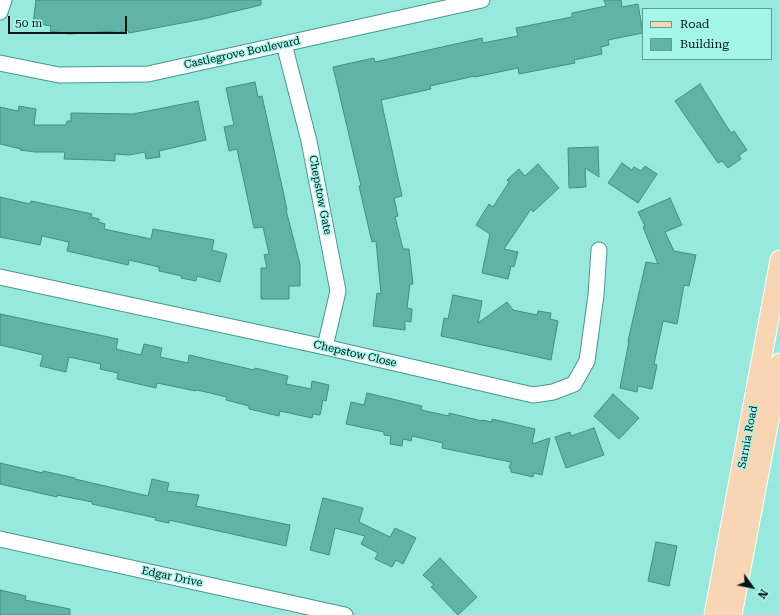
<!DOCTYPE html>
<html>
<head>
<meta charset="utf-8">
<style>
	body { margin:0 }
	#map { position:relative; width:780px; height:615px; overflow:hidden; background:#97e9de; font-family:"Roboto Serif",serif }
	canvas { display:block }
	.legend { position:absolute; left:642px; top:8px; width:130px; height:52px; box-sizing:border-box; background:#a4f6eb; border:1px solid #629d95; margin:0; padding:5px 7px; list-style:none; font-size:12px; color:#001815 }
	.legend li { display:flex; align-items:center; gap:8px; height:20px }
	.legend b { width:20px; border:1px solid #629d95 }
	.north { position:absolute; left:732px; top:567px; width:40px; height:40px; -webkit-text-stroke:3px #a4f6eb; paint-order:stroke; rotate:123deg; font-size:11px; font-weight:700; line-height:16px; text-align:center; color:#001815 }
	.north::after { content:''; display:block; margin:auto; width:14px; height:18px; background:#001815; clip-path:polygon(50% 0,100% 100%,50% 72%,0 100%) }
	.scale { position:absolute; left:8px; top:16px; width:119px; height:18px; box-sizing:border-box; border:2px solid #001815; border-top:0; padding-left:5px; font-size:12px; line-height:14px; white-space:nowrap; color:#001815; -webkit-text-stroke:3px #a4f6eb; paint-order:stroke }
</style>
</head>
<body>
<div id="map">
<canvas width="780" height="615"></canvas>
<ul class="legend">
<li><b style="height:5px;background:#f9d6b3"></b>Road</li>
<li><b style="height:11px;background:#61b3a8"></b>Building</li>
</ul>
<div class="north">N</div>
<div class="scale">50 m</div>
</div>
<script>
const ctx = document.querySelector('canvas').getContext('2d');
ctx.lineJoin = 'round';
function fill(path, color) {
  ctx.fillStyle = color;
  ctx.fill(path, 'evenodd');
}
function shape(rows) {
  const path = new Path2D();
  for (const r of rows) {
    path.moveTo(r[0], r[1]);
    for (let i = 2; i < r.length; i += 2) path.lineTo(r[i], r[i + 1]);
  }
  return path;
}
function stroke(path, color, width, dash) {
  ctx.strokeStyle = color;
  ctx.lineWidth = width;
  ctx.lineCap = dash ? 'butt' : 'round';
  ctx.setLineDash(dash || []);
  ctx.stroke(path);
}
function drawText(font, color, halo, rows, align = 'center') {
  ctx.font = font + ' "Roboto Serif",serif';
  ctx.lineWidth = 3;
  ctx.setLineDash([]);
  ctx.textBaseline = 'middle';
  ctx.strokeStyle = halo;
  ctx.fillStyle = color;
  for (const [text, x, y, turn = 0] of rows) {
    ctx.save();
    ctx.translate(x, y);
    ctx.rotate((+turn || 0) * Math.PI / 180);
    ctx.textAlign = isNaN(turn) ? turn : align;
    if (halo) ctx.strokeText(text, 0, 0);
    ctx.fillText(text, 0, 0);
    ctx.restore();
  }
}
const building = shape([
	[36,0,261,0,261,5,203,19,129,33,128,30,116,33,115,31,69,34,50,31,51,26,33,23,36,0],
	[604,0,621,0,622,7,638,4,643,33,608,40,609,45,601,47,602,54,574,60,575,63,519,74,518,68,475,77,475,76,430,86,431,89,381,100,402,196,394,198,398,216,395,217,403,249,409,249,413,284,410,284,407,308,412,309,411,322,405,321,405,330,373,326,377,293,381,294,376,241,372,242,368,225,359,186,361,186,333,67,374,58,375,62,482,38,483,43,518,36,516,28,572,17,572,13,606,6,604,0],
	[255,82,258,97,262,96,283,191,287,210,286,210,300,264,300,286,289,286,289,299,261,299,261,268,267,268,264,255,269,254,263,227,254,228,237,149,229,151,224,127,234,125,226,88,255,82],
	[700,84,731,133,734,131,747,150,739,155,741,159,728,168,722,161,718,163,675,101,700,84],
	[198,101,206,140,159,151,160,157,146,159,145,152,129,155,115,154,115,161,100,160,64,159,65,152,35,152,20,150,21,149,0,144,0,107,18,111,19,106,36,109,34,125,66,125,67,121,71,121,71,113,133,114,198,101],
	[598,147,599,177,585,168,586,187,569,188,568,148,598,147],
	[622,163,632,170,634,167,641,171,645,166,657,174,638,203,608,183,622,163],
	[538,164,559,188,533,212,531,209,504,249,518,252,514,267,511,266,508,279,482,273,490,234,476,225,489,204,493,207,509,182,507,180,519,169,525,176,538,164],
	[0,197,30,204,31,201,92,214,91,217,99,219,99,222,105,224,104,229,151,239,153,229,214,240,212,250,227,254,220,282,197,276,196,281,181,278,182,276,159,271,159,267,129,260,128,265,67,251,69,242,42,236,40,245,0,237,0,197],
	[670,198,682,225,665,232,674,251,696,255,689,286,684,285,677,324,663,321,654,364,657,365,652,389,638,386,637,392,620,388,629,341,628,341,646,262,658,264,643,227,645,226,638,212,670,198],
	[453,295,482,301,478,323,507,302,513,310,537,315,538,311,551,313,550,319,558,321,551,360,441,336,444,318,448,319,453,295],
	[0,314,118,339,116,349,141,355,144,344,162,348,160,357,188,363,189,355,254,370,255,368,288,376,286,384,311,389,312,381,329,385,326,401,323,400,320,415,313,414,312,418,280,411,279,416,249,409,249,406,226,400,227,397,197,390,196,391,157,383,156,388,117,379,118,373,100,369,101,364,69,357,66,372,40,366,43,355,0,345,0,314],
	[367,393,422,406,421,410,449,416,449,413,482,421,482,420,492,422,492,419,535,429,532,444,550,438,542,475,534,473,533,477,511,472,511,469,509,468,511,462,442,448,443,443,412,436,411,441,403,439,402,446,390,444,391,436,384,435,384,432,346,424,351,402,364,405,367,393],
	[613,394,639,418,619,439,594,416,613,394],
	[594,428,604,455,566,468,555,437,570,432,571,436,594,428],
	[0,463,43,473,43,471,75,478,75,479,148,496,152,479,169,483,167,491,199,495,196,506,290,525,286,546,169,520,169,523,155,520,156,518,92,504,92,502,57,495,57,497,0,484,0,463],
	[323,498,363,508,359,522,390,537,395,528,416,538,403,564,396,560,392,567,375,559,378,553,361,544,365,536,335,528,329,555,310,550,323,498],
	[656,542,677,546,669,586,648,581,656,542],
	[440,558,477,597,458,615,431,587,434,585,423,575,440,558],
	[0,590,26,596,25,600,70,609,70,615,0,615,0,590]
]);
fill(building, '#61b3a8');
stroke(building, '#3c9086', 1);
const minor = shape([
	[0,12,4,0],
	[284,44,309,141,338,291,325,347],
	[0,63,59,75,148,74,482,0],
	[0,277,325,347,533,395,553,392,574,384,587,361,596,295,599,250],
	[0,539,345,615]
]);
const major = shape([
	[714,615,780,260],
	[732,615,780,363]
]);
stroke(minor, '#45988e', 17);
stroke(major, '#fff', 21);
stroke(minor, '#fff', 15);
stroke(major, '#f9d6b3', 19);
drawText('11px', '#001815', '#a4f6eb', [
	["Castlegrove Boulevard",242,53,-12],
	["Chepstow Gate",320,195,79],
	["Chepstow Close",355,354,13],
	["Sarnia Road",748,437,-79],
	["Edgar Drive",172,577,12]
]);
</script>
</body>
</html>
